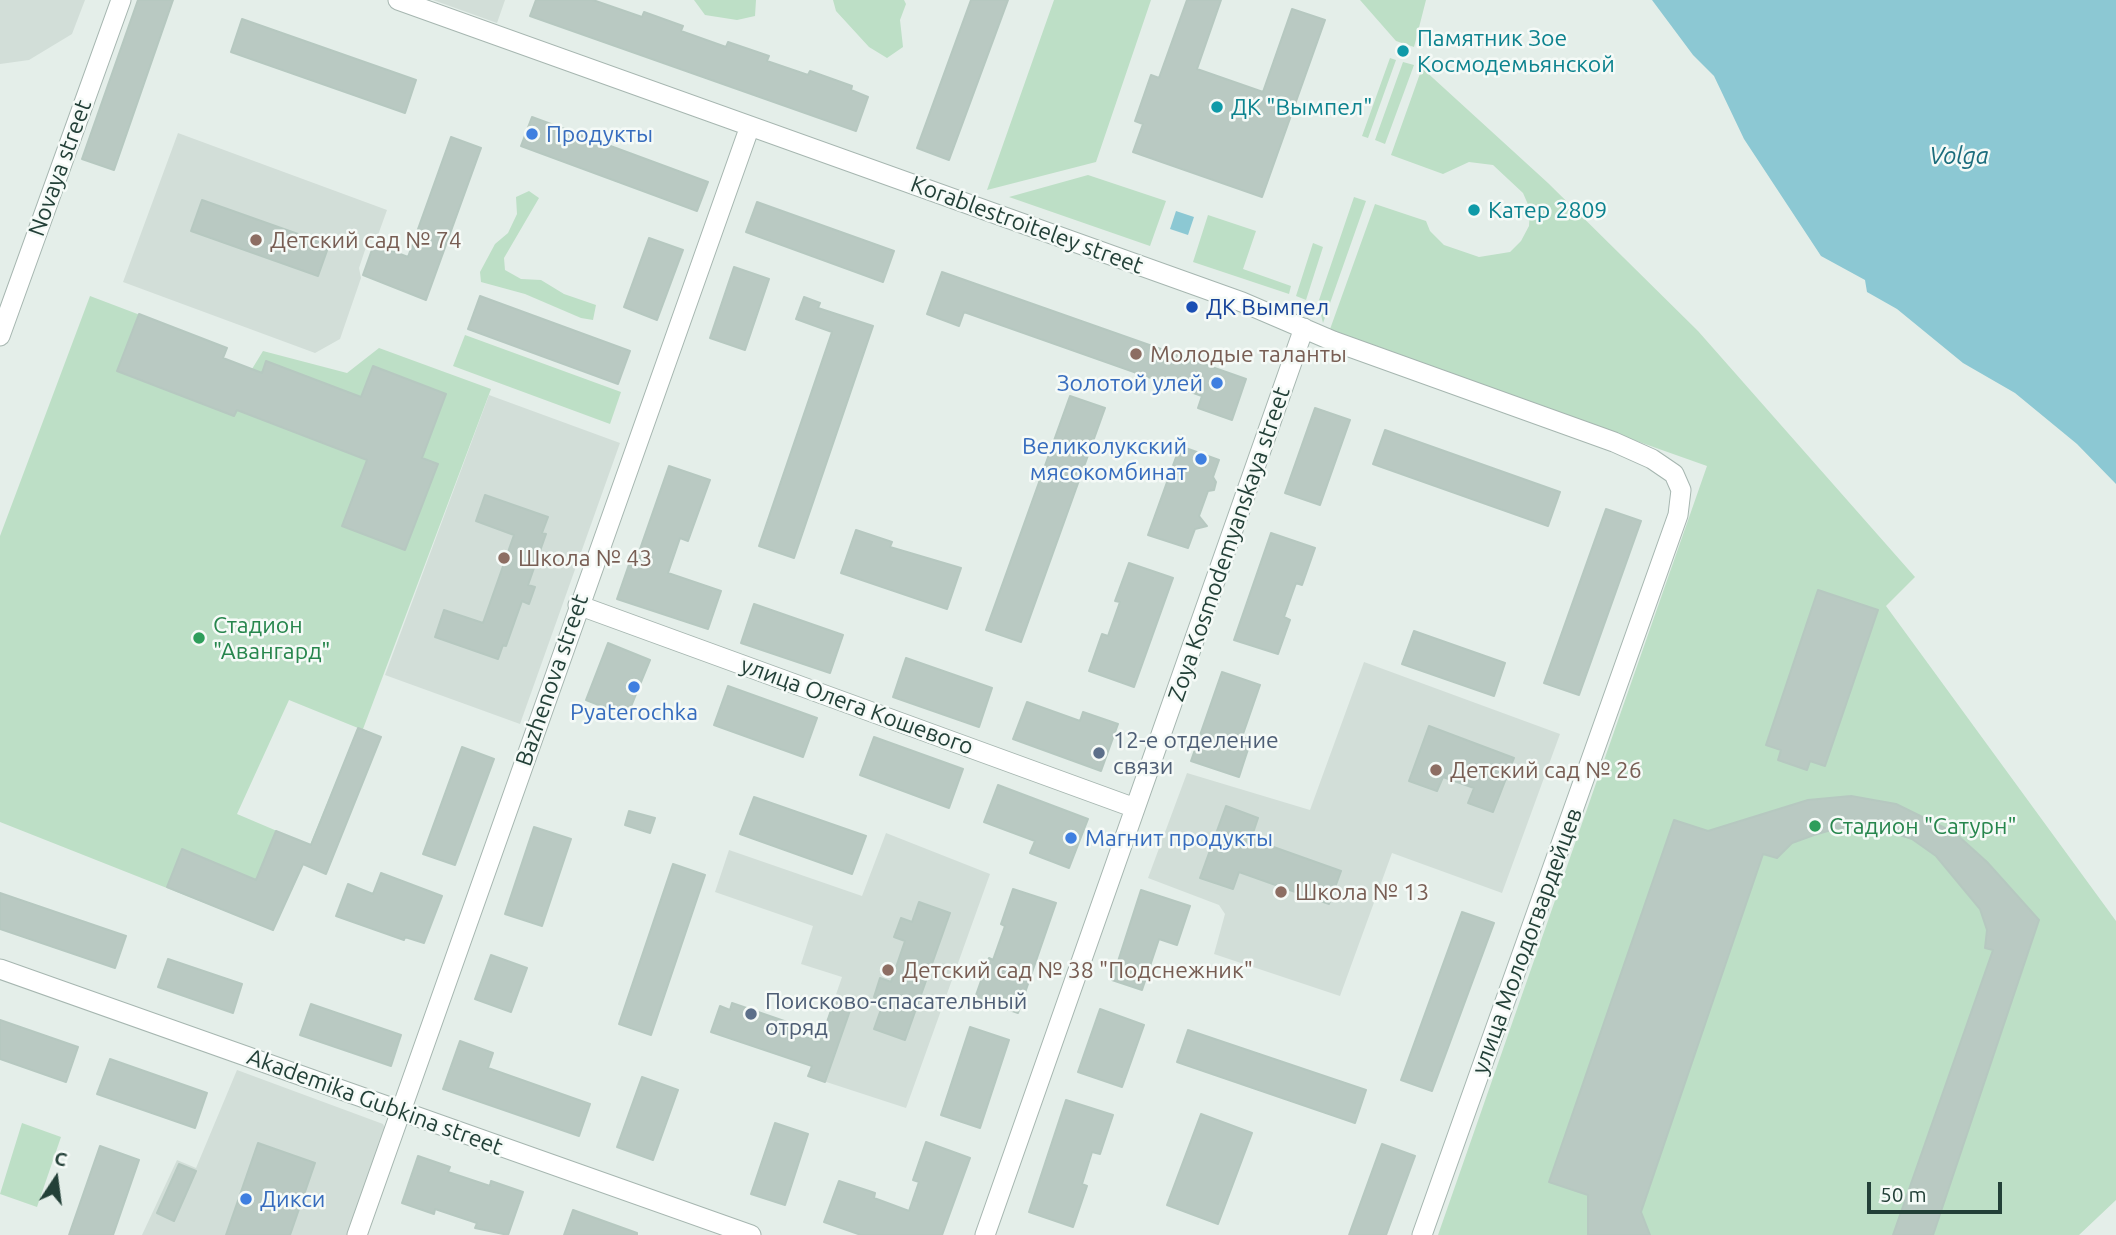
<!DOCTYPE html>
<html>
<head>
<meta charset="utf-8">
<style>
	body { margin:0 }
	#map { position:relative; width:2116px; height:1235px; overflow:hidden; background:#e4eee9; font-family:Ubuntu,sans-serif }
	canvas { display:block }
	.north { position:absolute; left:21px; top:1144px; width:70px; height:70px; -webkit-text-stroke:5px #f5faf7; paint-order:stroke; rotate:13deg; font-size:19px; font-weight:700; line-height:28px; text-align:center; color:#234038 }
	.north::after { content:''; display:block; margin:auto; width:24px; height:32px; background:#234038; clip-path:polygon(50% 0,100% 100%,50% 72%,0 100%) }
	.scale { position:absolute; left:1867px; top:1182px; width:135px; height:32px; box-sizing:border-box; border:4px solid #234038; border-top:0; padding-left:9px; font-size:21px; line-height:24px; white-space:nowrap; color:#234038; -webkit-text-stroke:5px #f5faf7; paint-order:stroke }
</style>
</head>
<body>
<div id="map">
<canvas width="2116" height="1235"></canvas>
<div class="north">С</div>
<div class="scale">50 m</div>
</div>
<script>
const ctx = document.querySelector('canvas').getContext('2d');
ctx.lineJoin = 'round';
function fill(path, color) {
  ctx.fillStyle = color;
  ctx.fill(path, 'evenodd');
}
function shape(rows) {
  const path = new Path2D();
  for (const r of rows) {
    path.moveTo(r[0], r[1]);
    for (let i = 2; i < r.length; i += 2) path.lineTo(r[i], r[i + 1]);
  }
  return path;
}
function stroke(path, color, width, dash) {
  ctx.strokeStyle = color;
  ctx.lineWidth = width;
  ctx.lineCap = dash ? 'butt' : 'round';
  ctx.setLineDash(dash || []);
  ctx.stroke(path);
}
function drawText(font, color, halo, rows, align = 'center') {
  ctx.font = font + ' Ubuntu,sans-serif';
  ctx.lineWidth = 5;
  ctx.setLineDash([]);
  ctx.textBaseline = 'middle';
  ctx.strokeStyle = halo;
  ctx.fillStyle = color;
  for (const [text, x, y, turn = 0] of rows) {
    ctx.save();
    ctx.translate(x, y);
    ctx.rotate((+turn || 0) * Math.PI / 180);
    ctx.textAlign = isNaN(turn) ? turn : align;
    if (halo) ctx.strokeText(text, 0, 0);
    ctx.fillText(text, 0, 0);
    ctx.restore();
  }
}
fill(shape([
	[0,0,85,0,72,34,29,60,0,64],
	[433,0,505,0,497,23],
	[178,133,387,210,378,235,367,244,359,268,361,278,340,339,315,353,123,282],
	[489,395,620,443,520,724,385,675],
	[1364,662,1560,734,1502,893,1392,853,1340,996,1214,954,1225,914,1219,905,1148,878,1187,773,1310,810],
	[886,833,990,874,906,1108,808,1076,842,977,801,964,813,926,715,892,729,850,862,896],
	[237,1070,383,1124,385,1128,348,1235,142,1235,177,1160,196,1168]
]), '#d2ded8');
fill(shape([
	[694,0,756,0,755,16,737,20,705,15],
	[833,0,904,0,906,4,900,20,903,47,887,58,869,47,836,11],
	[1054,0,1151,0,1096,162,987,190],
	[1360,0,1426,0,1414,47,1396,41],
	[1390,58,1396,60,1368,138,1362,136],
	[1403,62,1414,65,1385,144,1375,140],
	[1422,68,1548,183,1698,331,1915,577,1886,606,2116,921,2116,1200,2079,1235,1438,1235,1707,466,1329,332,1375,204,1426,221,1430,231,1444,245,1479,257,1510,252,1521,241,1529,226,1530,209,1523,193,1493,165,1469,162,1443,174,1391,155],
	[1088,175,1166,201,1150,246,1009,197],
	[529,191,539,198,504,258,505,270,521,279,541,280,564,294,596,305,593,320,581,318,525,294,481,282,480,272,495,244,508,233,517,214,516,197],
	[1354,197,1366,201,1323,323,1318,303],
	[1208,215,1256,231,1243,269,1291,286,1289,294,1193,262],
	[1313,243,1323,247,1306,300,1296,296],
	[90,296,227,348,223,358,252,369,263,351,347,373,379,348,491,389,363,729,381,737,326,874,303,864,292,890,277,884,288,893,273,930,0,822,0,536],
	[289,700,358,728,310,845,237,814],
	[465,335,621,392,610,424,453,366],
	[22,1123,61,1137,37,1207,0,1194]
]), '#bddfc6');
fill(shape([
	[1652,0,2116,0,2116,484,2077,444,2015,393,1963,363,1897,309,1867,292,1865,280,1821,256,1744,139,1714,76,1693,55],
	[1176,211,1194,217,1188,235,1170,229]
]), '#8cc8d3');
const building = shape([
	[138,0,173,0,114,170,82,159,138,0],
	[536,0,593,0,642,17,644,12,683,26,681,31,726,47,728,42,769,56,767,61,808,75,810,71,852,86,851,90,868,97,856,131,530,16,536,0],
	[971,0,1008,0,949,160,917,148,971,0],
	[1187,0,1221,0,1197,69,1263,92,1292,9,1325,20,1262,197,1133,152,1143,124,1135,121,1151,75,1159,78,1187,0],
	[242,19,416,80,405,113,231,52,242,19],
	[532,117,708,182,697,211,521,146,532,117],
	[451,137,481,148,426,300,363,275,374,244,408,257,451,137],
	[202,200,329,245,318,276,191,231,202,200],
	[757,202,894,251,883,282,746,232,757,202],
	[649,238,683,250,657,320,624,307,649,238],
	[734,267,769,279,745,350,710,338,734,267],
	[942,272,1246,379,1232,420,1198,408,1202,396,964,312,959,326,927,314,942,272],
	[480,296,630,351,618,384,468,329,480,296],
	[804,297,820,303,818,308,873,326,794,558,759,546,832,332,796,319,804,297],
	[139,314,227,348,223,358,262,373,266,361,361,397,373,366,446,394,422,458,438,464,405,550,342,526,367,460,237,410,234,416,117,371,139,314],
	[1070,396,1105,408,1021,642,986,630,1070,396],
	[1315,408,1350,420,1320,505,1285,493,1315,408],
	[1385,430,1560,492,1548,526,1373,464,1385,430],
	[1180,446,1219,460,1213,477,1216,482,1214,490,1208,491,1199,516,1207,526,1195,529,1188,548,1148,535,1180,446],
	[669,466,710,480,688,541,680,538,668,573,721,591,708,629,617,599,634,550,639,552,669,466],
	[485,495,548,517,542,533,546,534,528,585,535,587,529,604,522,601,506,646,503,645,498,659,435,637,444,610,483,623,514,535,476,521,485,495],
	[1606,509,1641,521,1579,695,1544,683,1606,509],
	[856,530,892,542,890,547,961,568,947,609,841,573,856,530],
	[1271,533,1315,548,1302,585,1296,583,1284,617,1290,620,1278,654,1234,640,1271,533],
	[1129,563,1173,578,1134,687,1089,671,1102,634,1108,636,1120,602,1115,601,1129,563],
	[1818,590,1878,610,1825,766,1810,761,1807,770,1778,760,1781,750,1766,745,1818,590],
	[754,604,843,635,830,673,741,643,754,604],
	[1414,631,1505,663,1494,696,1402,664,1414,631],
	[608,643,650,660,627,716,586,700,608,643],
	[906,658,992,688,979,727,893,697,906,658],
	[1222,672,1260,685,1242,737,1251,740,1239,777,1191,761,1222,672],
	[728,686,817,718,803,757,714,725,728,686],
	[1027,702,1080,721,1083,712,1118,724,1101,771,1013,739,1027,702],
	[1429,726,1514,758,1493,812,1468,803,1474,788,1443,777,1437,791,1409,781,1429,726],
	[358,728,381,737,326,874,303,864,273,930,167,887,182,849,256,880,276,831,311,845,358,728],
	[874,737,963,769,949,808,860,775,874,737],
	[462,747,494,759,455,865,423,854,462,747],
	[998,785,1088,819,1069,868,1030,853,1035,841,984,822,998,785],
	[1851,796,1896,804,1955,833,1987,862,2039,920,1933,1235,1893,1235,1993,950,1985,948,1987,930,1980,909,1936,856,1912,839,1888,831,1864,827,1838,828,1814,835,1792,843,1777,858,1763,854,1641,1212,1650,1235,1588,1235,1588,1195,1549,1182,1674,820,1708,831,1808,800,1851,796],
	[754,797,866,836,852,874,740,834,754,797],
	[1226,806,1258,818,1251,839,1341,871,1329,904,1239,872,1233,889,1200,878,1226,806],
	[629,811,655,818,650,833,625,825,629,811],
	[534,827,571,839,542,926,505,914,534,827],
	[673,864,705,875,651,1035,619,1024,673,864],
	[381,873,442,896,424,943,405,937,404,940,336,916,348,884,373,894,381,873],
	[1013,889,1056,903,1018,1013,975,998,989,958,993,960,1005,926,1001,924,1013,889],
	[1141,890,1190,906,1177,945,1159,939,1142,990,1112,980,1141,890],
	[0,893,126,936,115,968,0,929,0,893],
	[919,902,950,913,905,1040,874,1029,884,1001,874,997,880,978,891,982,905,941,894,937,901,918,912,922,919,902],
	[1462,912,1494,923,1432,1091,1401,1080,1462,912],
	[491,955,527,968,511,1012,475,999,491,955],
	[168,959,242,984,233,1013,158,987,168,959],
	[836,996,853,1002,825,1082,808,1076,812,1066,711,1032,720,1006,730,1010,732,1003,790,1023,788,1031,820,1042,836,996],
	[311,1004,401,1035,391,1066,300,1035,311,1004],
	[1100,1009,1144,1025,1122,1087,1078,1072,1100,1009],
	[0,1020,78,1047,66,1082,0,1059,0,1020],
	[970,1027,1009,1040,980,1128,941,1115,970,1027],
	[1188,1030,1366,1090,1355,1123,1177,1062,1188,1030],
	[460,1041,493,1053,488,1068,590,1104,579,1136,443,1089,460,1041],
	[110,1059,207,1093,195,1128,97,1094,110,1059],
	[642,1077,678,1090,653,1160,617,1147,642,1077],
	[1066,1100,1113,1115,1100,1154,1092,1152,1082,1184,1087,1186,1073,1227,1029,1212,1066,1100],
	[1201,1114,1252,1133,1218,1224,1167,1205,1201,1114],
	[775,1123,808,1134,785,1205,751,1194,775,1123],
	[926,1142,970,1158,942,1235,861,1235,824,1222,839,1181,875,1193,874,1198,909,1211,919,1182,913,1180,926,1142],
	[258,1143,315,1163,290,1235,226,1235,258,1143],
	[1382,1144,1415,1156,1386,1235,1349,1235,1382,1144],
	[100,1146,139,1160,113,1235,69,1235,100,1146],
	[418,1156,450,1167,448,1172,490,1186,491,1181,523,1192,508,1235,475,1228,477,1223,435,1209,434,1214,402,1203,418,1156],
	[179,1164,196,1171,174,1221,157,1213,179,1164],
	[573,1210,637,1233,637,1235,564,1235,573,1210]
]);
fill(building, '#b9c9c2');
stroke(building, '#b6c8c0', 2);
const minor = shape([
	[398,0,1242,302,1333,341,1614,442,1652,459,1674,474,1681,490,1678,515,1422,1235],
	[0,336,121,0],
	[578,605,1135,808],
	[0,969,751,1235],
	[357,1235,750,126],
	[985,1235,1304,328]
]);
stroke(minor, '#a6b6b0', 21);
stroke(minor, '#fff', 19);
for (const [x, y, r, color] of [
	[1403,51,7,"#0f9aa8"],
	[1217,107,7,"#0f9aa8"],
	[532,134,7,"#3f7fe0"],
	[1474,210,7,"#0f9aa8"],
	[256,240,7,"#8d6e63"],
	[1192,307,7,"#1a4fb4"],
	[1136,354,7,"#8d6e63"],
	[1217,383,7,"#3f7fe0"],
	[1201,459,7,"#3f7fe0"],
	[504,558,7,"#8d6e63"],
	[199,638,7,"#2e9e5b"],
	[634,687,7,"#3f7fe0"],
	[1099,753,7,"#5c6f8a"],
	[1436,770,7,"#8d6e63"],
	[1815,826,7,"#2e9e5b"],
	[1071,838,7,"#3f7fe0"],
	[1281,892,7,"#8d6e63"],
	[888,970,7,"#8d6e63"],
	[751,1014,7,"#5c6f8a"],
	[246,1199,7,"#3f7fe0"]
]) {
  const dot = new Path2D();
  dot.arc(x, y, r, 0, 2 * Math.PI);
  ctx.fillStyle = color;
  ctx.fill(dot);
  stroke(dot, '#f5faf7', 2.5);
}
drawText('23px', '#0d838f', '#f5faf7', [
	["Памятник Зое",1417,38],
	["Космодемьянской",1417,64],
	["ДК \"Вымпел\"",1231,107],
	["Катер 2809",1488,210]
], 'left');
drawText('23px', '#366cbe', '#f5faf7', [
	["Продукты",546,134],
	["Золотой улей",1203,383,"right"],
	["Великолукский",1187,446,"right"],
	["мясокомбинат",1187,472,"right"],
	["Pyaterochka",634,712,"center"],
	["Магнит продукты",1085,838],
	["Дикси",260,1199]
], 'left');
drawText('23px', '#234038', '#f5faf7', [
	["Novaya street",60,168,-70],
	["Korablestroiteley street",1027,225,20],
	["Zoya Kosmodemyanskaya street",1229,544,-71],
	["Bazhenova street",552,680,-71],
	["улица Олега Кошевого",857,706,20],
	["улица Молодогвардейцев",1527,941,-70],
	["Akademika Gubkina street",375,1102,20]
]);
drawText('23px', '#785e54', '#f5faf7', [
	["Детский сад № 74",270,240],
	["Молодые таланты",1150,354],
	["Школа № 43",518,558],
	["Детский сад № 26",1450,770],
	["Школа № 13",1295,892],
	["Детский сад № 38 \"Подснежник\"",902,970]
], 'left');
drawText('23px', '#164399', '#f5faf7', [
	["ДК Вымпел",1206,307]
], 'left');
drawText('23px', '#27864d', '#f5faf7', [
	["Стадион",213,625],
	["\"Авангард\"",213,651],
	["Стадион \"Сатурн\"",1829,826]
], 'left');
drawText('23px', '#4e5e75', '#f5faf7', [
	["12-е отделение",1113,740],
	["связи",1113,766],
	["Поисково-спасательный",765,1001],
	["отряд",765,1027]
], 'left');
drawText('italic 24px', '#1b6d7d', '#f5faf7', [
	["Volga",1959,156]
]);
</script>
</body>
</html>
